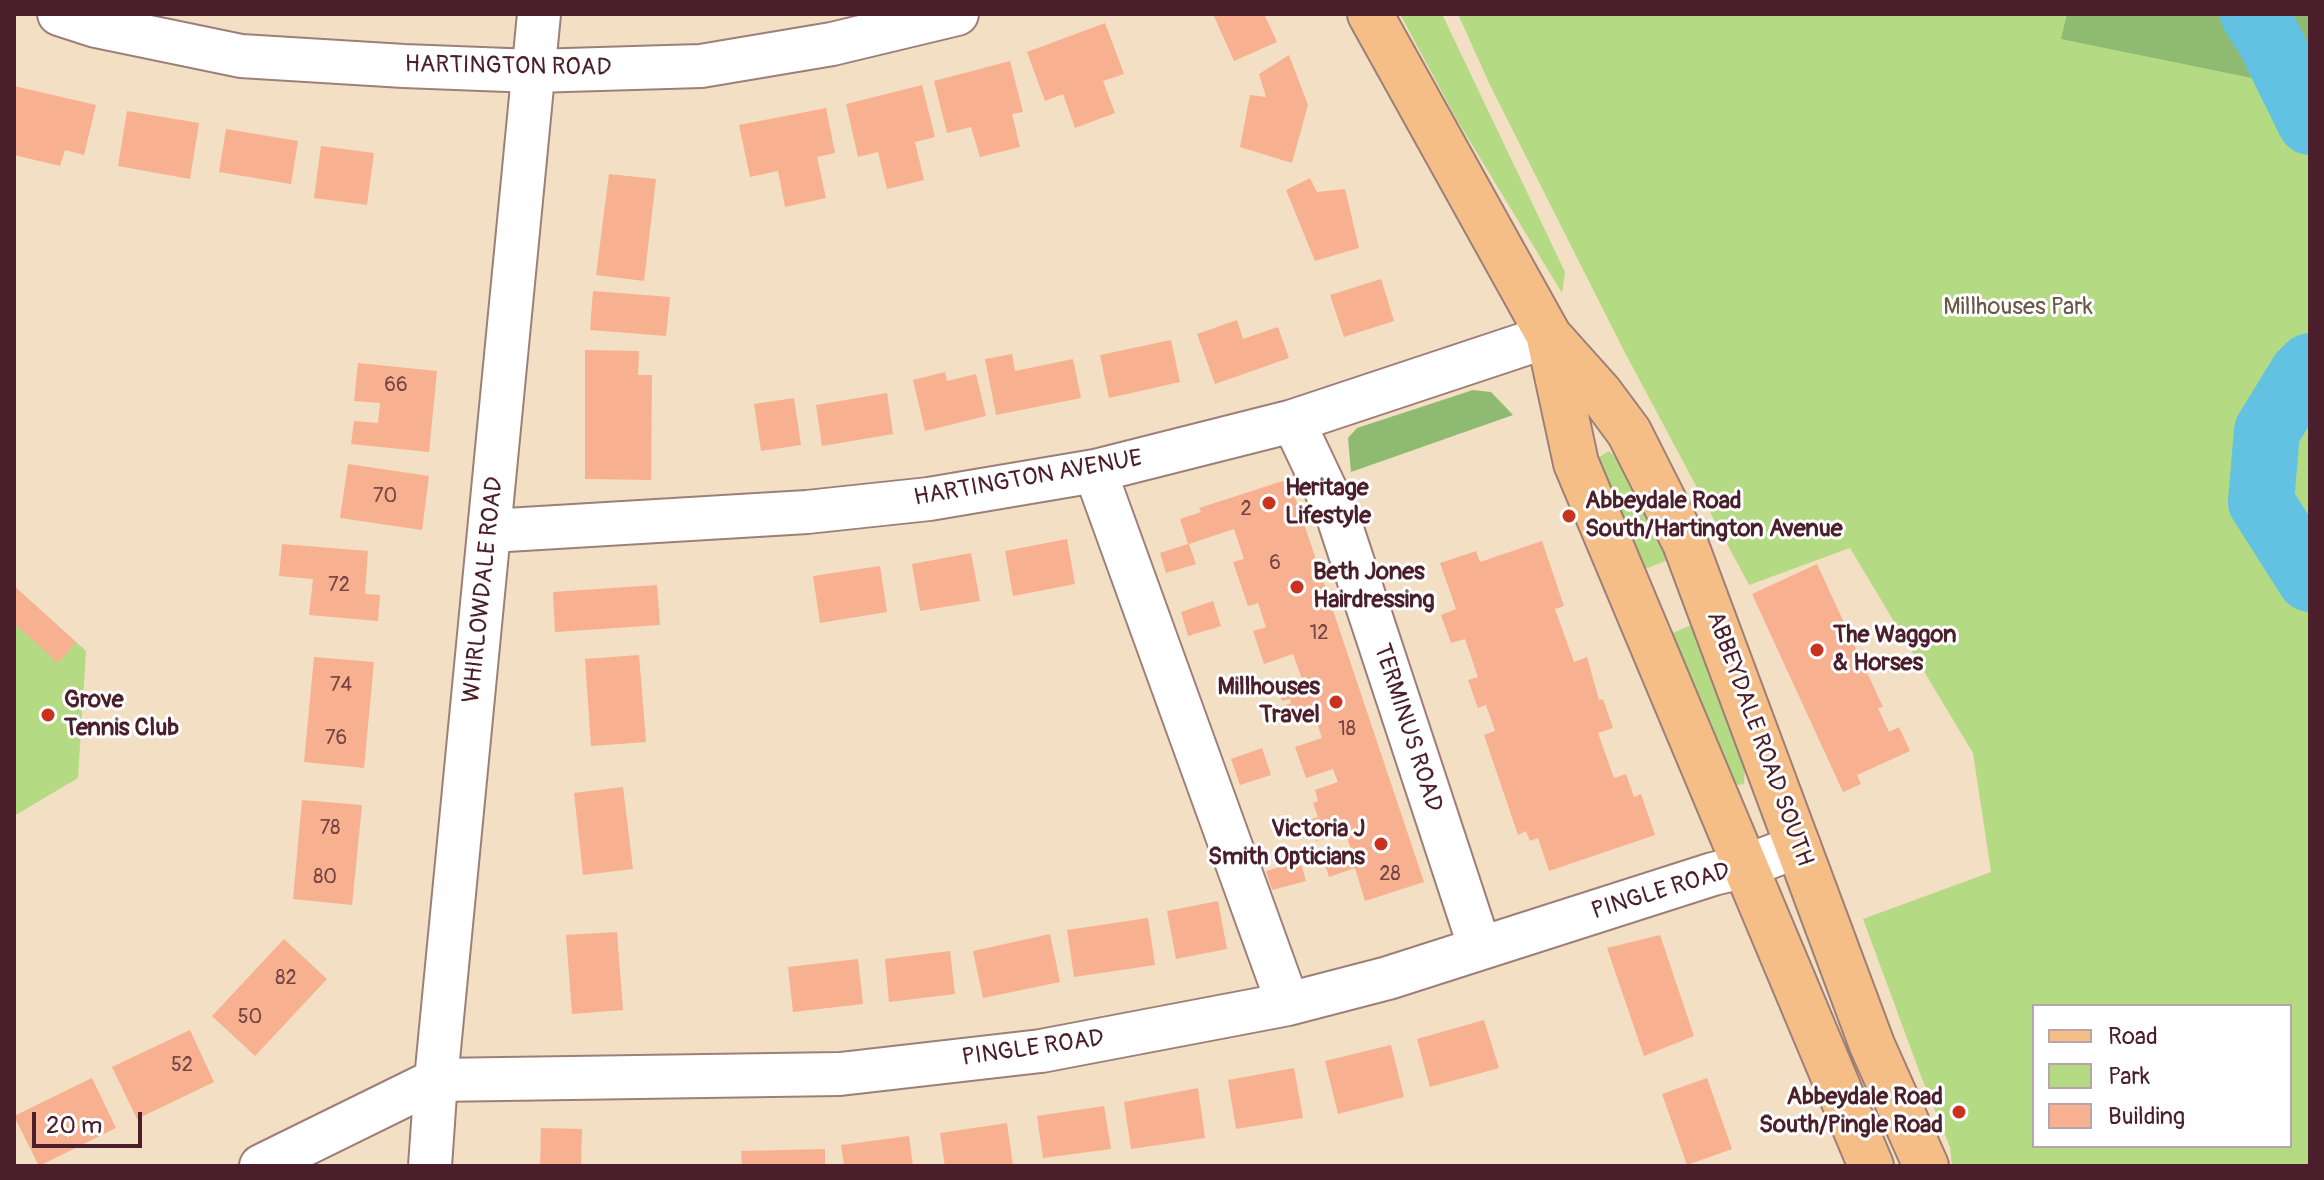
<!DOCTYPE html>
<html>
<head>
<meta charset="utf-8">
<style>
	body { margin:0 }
	#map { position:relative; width:2324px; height:1180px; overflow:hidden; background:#f3dfc4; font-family:Pangolin,sans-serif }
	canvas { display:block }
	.frame { position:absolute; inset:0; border:16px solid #4a1f2b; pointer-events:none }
	.legend { position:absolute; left:2032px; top:1004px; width:260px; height:144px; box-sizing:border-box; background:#fff; border:2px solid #b7a5aa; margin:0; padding:10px 14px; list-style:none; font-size:24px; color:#4a1f2b }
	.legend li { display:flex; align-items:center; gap:16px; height:40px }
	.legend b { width:40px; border:2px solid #b7a5aa }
	.scale { position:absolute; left:32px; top:1112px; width:110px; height:36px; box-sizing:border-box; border:4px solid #4a1f2b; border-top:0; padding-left:10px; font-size:24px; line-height:28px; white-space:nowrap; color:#4a1f2b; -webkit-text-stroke:6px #fff; paint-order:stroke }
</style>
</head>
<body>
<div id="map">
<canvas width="2324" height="1180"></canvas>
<div class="frame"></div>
<ul class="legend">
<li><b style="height:10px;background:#f6be87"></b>Road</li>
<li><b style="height:22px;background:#b4da83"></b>Park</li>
<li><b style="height:22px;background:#f7b190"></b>Building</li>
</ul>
<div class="scale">20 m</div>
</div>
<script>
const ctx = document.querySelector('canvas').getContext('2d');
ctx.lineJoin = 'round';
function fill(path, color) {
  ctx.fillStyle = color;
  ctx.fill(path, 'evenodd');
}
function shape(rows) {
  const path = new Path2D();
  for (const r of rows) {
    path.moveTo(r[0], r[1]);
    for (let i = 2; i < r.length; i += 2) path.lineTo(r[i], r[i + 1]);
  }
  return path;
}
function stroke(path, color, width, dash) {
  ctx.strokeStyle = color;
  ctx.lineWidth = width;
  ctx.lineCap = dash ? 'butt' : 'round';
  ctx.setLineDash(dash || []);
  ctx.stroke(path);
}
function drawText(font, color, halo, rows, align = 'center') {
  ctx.font = font + ' Pangolin,sans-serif';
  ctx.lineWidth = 6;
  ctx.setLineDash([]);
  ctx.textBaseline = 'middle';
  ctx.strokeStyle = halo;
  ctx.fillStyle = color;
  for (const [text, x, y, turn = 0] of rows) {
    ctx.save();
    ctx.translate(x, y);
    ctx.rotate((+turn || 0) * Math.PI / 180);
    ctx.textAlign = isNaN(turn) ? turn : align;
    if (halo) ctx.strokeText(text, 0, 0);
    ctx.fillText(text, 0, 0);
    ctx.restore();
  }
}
fill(shape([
	[1400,14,1442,14,1565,272,1562,293,1457,120],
	[1458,14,2310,14,2310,1166,1952,1166,1950,1147,1921,1076,1863,919,1991,872,1973,753,1850,548,1749,585,1623,349,1489,83],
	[2034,1006,2290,1006,2290,1146,2034,1146],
	[1609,451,1626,468,1668,560,1645,569,1599,457],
	[14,586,86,651,78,778,14,816],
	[1694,624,1741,749,1745,767,1744,784,1738,785,1734,781,1670,634]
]), '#b4da83');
fill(shape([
	[2067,14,2310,14,2310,139,2294,139,2252,78,2061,39],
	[1473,390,1491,392,1513,415,1351,472,1348,438,1357,428]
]), '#8fba71');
stroke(shape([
	[2253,14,2269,39,2310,122],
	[2310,366,2302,374,2267,431,2261,502,2310,579]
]), '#63c2e1', 66);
fill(shape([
	[1213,14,1264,14,1277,42,1234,61],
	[1105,23,1124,74,1103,81,1115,113,1075,128,1063,94,1045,101,1027,52],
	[1289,55,1308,105,1292,163,1240,147,1250,95,1266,97,1259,74],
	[1010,61,1023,112,1012,114,1020,147,980,157,971,127,947,133,934,81],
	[922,85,935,137,915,142,924,180,887,189,878,152,858,157,846,104],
	[14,86,96,105,84,155,65,150,60,166,14,155],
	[826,108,835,153,817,157,826,198,785,207,778,171,750,177,739,125],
	[127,111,199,123,190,179,118,166],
	[226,129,298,141,291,184,219,172],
	[321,146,374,153,367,205,314,198],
	[609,174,656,179,644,281,596,275],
	[1310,178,1317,192,1345,189,1359,248,1315,261,1286,190],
	[1381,279,1394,321,1344,337,1330,295],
	[593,291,670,297,666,336,590,330],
	[1237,320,1243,339,1278,327,1289,358,1215,384,1197,334],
	[1171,340,1180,382,1109,398,1100,355],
	[585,350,639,351,638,375,652,375,651,480,585,479],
	[1012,354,1015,371,1073,359,1081,398,996,415,985,359],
	[358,363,437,371,429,452,351,444,354,421,378,423,380,403,354,401],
	[945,372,947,381,976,374,986,416,925,431,913,380],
	[887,393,893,434,822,446,816,405],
	[794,398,801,445,761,451,754,404],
	[348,464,429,476,422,530,340,518],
	[1289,479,1424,882,1365,901,1355,868,1329,877,1323,859,1351,850,1345,831,1316,841,1309,820,1318,817,1313,803,1318,801,1315,790,1338,782,1333,769,1306,778,1295,747,1322,738,1313,711,1272,725,1267,711,1291,703,1290,699,1282,701,1280,694,1288,692,1287,687,1303,682,1293,654,1264,664,1253,631,1266,627,1258,603,1248,606,1233,562,1244,559,1234,529,1189,544,1196,564,1166,573,1160,553,1188,544,1180,519,1201,512,1199,508],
	[1067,539,1075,584,1013,596,1005,551],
	[1542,541,1564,606,1555,609,1574,662,1587,657,1599,700,1603,699,1613,728,1598,733,1614,778,1626,774,1634,797,1641,794,1655,835,1549,871,1538,838,1530,841,1526,831,1518,835,1484,735,1495,731,1486,705,1478,708,1468,680,1478,677,1465,639,1451,643,1441,615,1456,609,1440,563,1476,551,1480,562],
	[282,544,368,551,365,594,380,595,378,621,309,615,313,579,279,576],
	[971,553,980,601,920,611,912,564],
	[1817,564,1883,707,1878,708,1889,732,1899,727,1910,751,1857,775,1861,784,1843,792,1752,594],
	[880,566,887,612,820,623,813,576],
	[657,585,660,625,555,632,553,592],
	[14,586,76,642,58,663,14,623],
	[1213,601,1221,626,1188,636,1181,612],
	[639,655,646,742,591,746,585,659],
	[314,657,374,662,364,768,304,762],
	[1262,748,1271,775,1240,785,1231,759],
	[623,787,633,869,583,875,574,793],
	[302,800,362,805,352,905,293,899],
	[1300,861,1306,881,1272,890,1266,871],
	[1218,901,1227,949,1176,959,1167,911],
	[1148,918,1155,965,1074,977,1067,930],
	[617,932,623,1010,572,1014,566,935],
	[1050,934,1060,982,983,998,973,951],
	[1660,935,1694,1036,1644,1056,1607,948],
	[284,939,327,979,255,1056,212,1016],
	[950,951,955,994,889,1002,885,959],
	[858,959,863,1004,793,1012,788,967],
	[1484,1020,1499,1068,1430,1087,1417,1039],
	[190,1030,214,1082,137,1119,112,1067],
	[1391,1045,1404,1097,1338,1114,1325,1061],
	[1294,1068,1303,1118,1236,1129,1228,1080],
	[92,1078,116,1128,39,1166,14,1116],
	[1707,1078,1732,1149,1687,1165,1662,1094],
	[1198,1088,1205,1138,1131,1149,1124,1102],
	[1104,1106,1111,1149,1043,1158,1037,1116],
	[1007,1123,1013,1166,945,1166,940,1133],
	[541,1128,582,1129,581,1166,540,1166],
	[909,1136,913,1166,844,1166,841,1145],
	[825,1149,825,1166,742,1166,741,1151]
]), '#f7b190');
const minor = shape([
	[59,14,96,26,241,56,404,66,533,71,701,66,832,44,957,14],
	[1293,421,1337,514,1480,948],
	[1095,471,1288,1004],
	[490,531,807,512,929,499,1095,471,1293,421,1549,336],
	[261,1166,436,1080,840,1074,1041,1051,1288,1004,1388,978,1713,874,1746,866,1799,846],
	[430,1166,436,1080,539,14]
]);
const major = shape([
	[1370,14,1549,336,1600,393,1629,432,1685,543,1872,1045,1926,1166],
	[1549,338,1576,463,1871,1166]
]);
stroke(minor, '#9e7f78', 46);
stroke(major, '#9e7f78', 48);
stroke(minor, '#fff', 42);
stroke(major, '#f6be87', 44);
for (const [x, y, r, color] of [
	[1269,503,8,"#c8321e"],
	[1569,516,8,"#c8321e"],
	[1297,587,8,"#c8321e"],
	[1817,650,8,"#c8321e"],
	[1336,702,8,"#c8321e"],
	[48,715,8,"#c8321e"],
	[1381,844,8,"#c8321e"],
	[1959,1112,8,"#c8321e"]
]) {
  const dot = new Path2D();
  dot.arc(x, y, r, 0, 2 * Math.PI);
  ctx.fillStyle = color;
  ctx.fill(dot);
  stroke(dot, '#fff', 3);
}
drawText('20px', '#754444', null, [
	["66",396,386],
	["70",385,497],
	["2",1246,510],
	["6",1275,564],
	["72",339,586],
	["12",1319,634],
	["74",341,686],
	["18",1347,730],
	["76",336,739],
	["78",330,829],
	["28",1390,875],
	["80",325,878],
	["82",286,979],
	["50",250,1018],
	["52",182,1066]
]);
drawText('24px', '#4a1f2b', '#fff', [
	["HARTINGTON ROAD",508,67,1],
	["HARTINGTON AVENUE",1028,479,-10],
	["WHIRLOWDALE ROAD",484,590,-84],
	["TERMINUS ROAD",1407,728,72],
	["ABBEYDALE ROAD SOUTH",1759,739,70],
	["PINGLE ROAD",1661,892,-17],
	["PINGLE ROAD",1033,1049,-8]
]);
drawText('24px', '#6a5745', '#fff', [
	["Millhouses Park",2018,308]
]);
drawText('bold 24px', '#4a1f2b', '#fff', [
	["Heritage",1285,489],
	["Lifestyle",1285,517],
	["Abbeydale Road",1585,502],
	["South/Hartington Avenue",1585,530],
	["Beth Jones",1313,573],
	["Hairdressing",1313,601],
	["The Waggon",1833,636],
	["& Horses",1833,664],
	["Millhouses",1320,688,"right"],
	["Travel",1320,716,"right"],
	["Grove",64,701],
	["Tennis Club",64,729],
	["Victoria J",1365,830,"right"],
	["Smith Opticians",1365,858,"right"],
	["Abbeydale Road",1943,1098,"right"],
	["South/Pingle Road",1943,1126,"right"]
], 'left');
</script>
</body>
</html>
